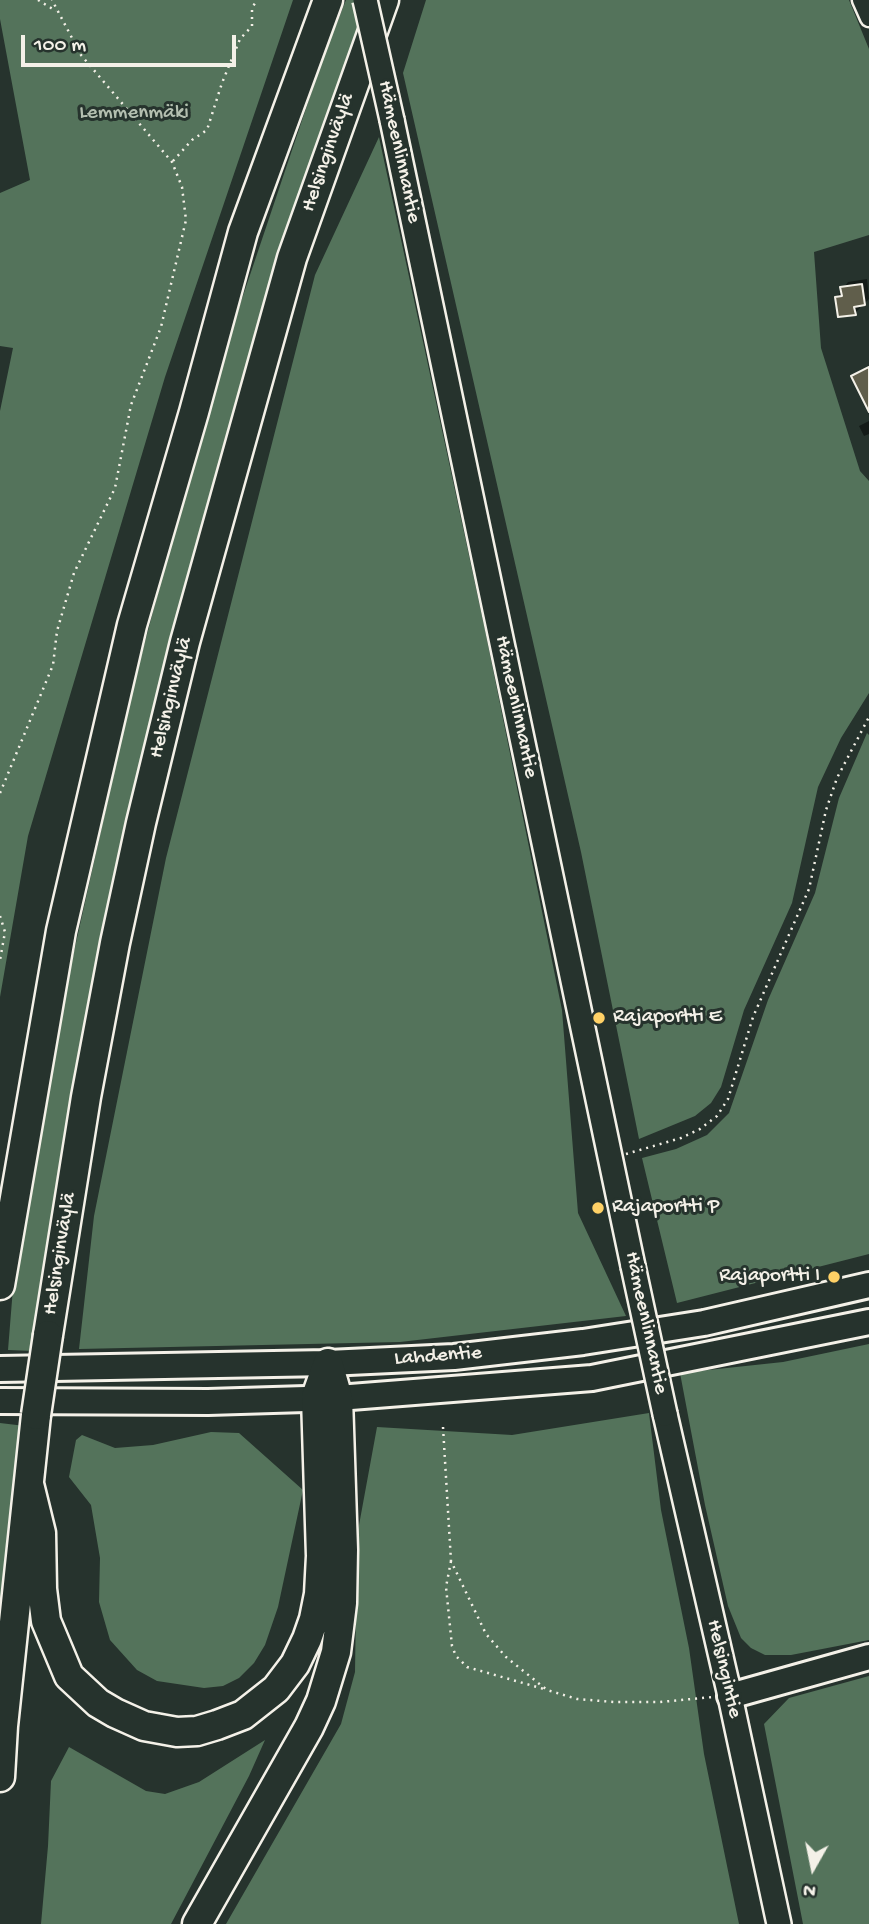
<!DOCTYPE html>
<html>
<head>
<meta charset="utf-8">
<style>
	body { margin:0 }
	#map { position:relative; width:869px; height:1924px; overflow:hidden; background:#26332d; font-family:"Gochi Hand",sans-serif }
	canvas { display:block }
	.north { position:absolute; left:778px; top:1833px; width:70px; height:70px; -webkit-text-stroke:5px #26332d; paint-order:stroke; rotate:189deg; font-size:19px; font-weight:700; line-height:28px; text-align:center; color:#f4f1e8 }
	.north::after { content:''; display:block; margin:auto; width:24px; height:32px; background:#f4f1e8; clip-path:polygon(50% 0,100% 100%,50% 72%,0 100%) }
	.scale { position:absolute; left:21px; top:35px; width:215px; height:32px; box-sizing:border-box; border:4px solid #f4f1e8; border-top:0; padding-left:9px; font-size:21px; line-height:24px; white-space:nowrap; color:#f4f1e8; -webkit-text-stroke:5px #26332d; paint-order:stroke }
</style>
</head>
<body>
<div id="map">
<canvas width="869" height="1924"></canvas>
<div class="north">N</div>
<div class="scale">100 m</div>
</div>
<script>
const ctx = document.querySelector('canvas').getContext('2d');
ctx.lineJoin = 'round';
function fill(path, color) {
  ctx.fillStyle = color;
  ctx.fill(path, 'evenodd');
}
function shape(rows) {
  const path = new Path2D();
  for (const r of rows) {
    path.moveTo(r[0], r[1]);
    for (let i = 2; i < r.length; i += 2) path.lineTo(r[i], r[i + 1]);
  }
  return path;
}
function stroke(path, color, width, dash) {
  ctx.strokeStyle = color;
  ctx.lineWidth = width;
  ctx.lineCap = dash ? 'butt' : 'round';
  ctx.setLineDash(dash || []);
  ctx.stroke(path);
}
function drawText(font, color, halo, rows, align = 'center') {
  ctx.font = font + ' "Gochi Hand",sans-serif';
  ctx.lineWidth = 6;
  ctx.setLineDash([]);
  ctx.textBaseline = 'middle';
  ctx.strokeStyle = halo;
  ctx.fillStyle = color;
  for (const [text, x, y, turn = 0] of rows) {
    ctx.save();
    ctx.translate(x, y);
    ctx.rotate((+turn || 0) * Math.PI / 180);
    ctx.textAlign = isNaN(turn) ? turn : align;
    if (halo) ctx.strokeText(text, 0, 0);
    ctx.fillText(text, 0, 0);
    ctx.restore();
  }
}
fill(shape([
	[0,0,293,0,165,377,28,836,0,997,0,411,13,348,0,346,0,193,30,180,0,19],
	[346,0,372,0,348,65,242,382,161,689,94,978,40,1291,33,1351,8,1350,13,1288,69,974,134,683,216,376,323,58],
	[426,0,849,0,869,49,869,235,814,252,821,348,860,471,869,481,869,693,841,738,818,787,792,903,744,1010,721,1087,711,1103,695,1116,639,1139,581,852,403,73],
	[379,137,485,630,562,1010,578,1213,626,1316,400,1342,79,1349,94,1216,166,858,315,275],
	[867,733,869,735,869,1254,677,1303,642,1158,676,1149,707,1135,729,1113,768,1000,815,893,839,798],
	[869,1344,869,1640,791,1655,765,1655,751,1648,741,1638,728,1606,705,1505,680,1373,783,1362],
	[649,1413,661,1510,689,1648,704,1754,739,1924,226,1924,341,1724,355,1672,357,1536,377,1427,512,1435],
	[0,1423,25,1426,0,1655],
	[211,1432,239,1433,303,1490,278,1607,265,1645,254,1663,239,1678,223,1686,204,1688,157,1681,137,1670,110,1640,99,1602,100,1558,91,1505,69,1477,76,1440,82,1435,115,1448,153,1445],
	[869,1676,869,1924,803,1924,764,1724,789,1698],
	[265,1740,249,1776,171,1924,41,1924,48,1846,51,1781,69,1747,146,1791,165,1794,199,1782]
]), '#54735b');
fill(shape([
	[867,279,869,299,864,304,860,304,860,308,855,313,837,297,848,282],
	[869,421,869,434,864,436,859,426]
]), '#0007');
const building = shape([
	[862,284,865,305,854,307,856,315,838,317,835,297,842,296,840,287,862,284],
	[869,367,869,412,851,376,869,367]
]);
fill(building, '#605e4b');
stroke(building, '#f4f1e8', 2);
const street = shape([
	[861,0,869,18]
]);
const secondary = shape([
	[392,120,633,1266],
	[665,1414,730,1696,779,1924]
]);
const primary = shape([
	[0,1369,328,1363,454,1357,583,1342,704,1323,869,1285],
	[0,1401,208,1402,338,1398,592,1378,869,1322],
	[730,1696,869,1657]
]);
const highway = shape([
	[0,1285,61,931,132,625,194,412,243,232,328,0],
	[48,1335,86,1097,115,943,141,823,185,642,292,258,384,0],
	[29,1484,41,1533,42,1589,46,1621,69,1676,98,1703,115,1713,144,1726,177,1732,197,1731,217,1725,243,1715,276,1689,295,1664,307,1639,314,1619,319,1594,321,1556,316,1397,328,1363],
	[0,1777,3,1726,36,1415],
	[197,1924,309,1727,321,1701,336,1652,342,1603,343,1550,338,1398,328,1363]
]);
stroke(street, '#f4f1e8', 21);
stroke(secondary, '#f4f1e8', 28);
stroke(primary, '#f4f1e8', 30);
stroke(highway, '#f4f1e8', 33);
stroke(shape([
	[38,0,56,11],
	[173,161,192,140,207,130,222,83,240,39,252,26,252,8,257,0],
	[0,793,53,665,57,631,74,573,115,488,131,405,161,327,186,220,182,187,172,162,81,55,52,0],
	[0,916,5,932,0,960],
	[626,1154,681,1138,700,1129,717,1116,728,1099,753,1017,809,889,826,810,837,778,869,717],
	[443,1427,451,1561,486,1634,506,1657,547,1690,577,1699,614,1702,660,1702,713,1697],
	[451,1561,446,1587,452,1646,456,1656,467,1667,544,1689]
]), '#f4f1e8', 2.5, [2, 5]);
stroke(street, '#26332d', 16);
stroke(secondary, '#26332d', 23);
stroke(primary, '#26332d', 24);
stroke(highway, '#26332d', 28);
const secondaryBridge = shape([
	[365,0,392,120],
	[633,1266,665,1414]
]);
const highwayBridge = shape([
	[36,1415,48,1335]
]);
stroke(secondaryBridge, '#f4f1e8', 28, []);
stroke(highwayBridge, '#f4f1e8', 33, []);
stroke(secondaryBridge, '#26332d', 23);
stroke(highwayBridge, '#26332d', 28);
for (const [x, y, r, color] of [
	[599,1018,7,"#ffd166"],
	[598,1208,7,"#ffd166"],
	[834,1277,7,"#ffd166"]
]) {
  const dot = new Path2D();
  dot.arc(x, y, r, 0, 2 * Math.PI);
  ctx.fillStyle = color;
  ctx.fill(dot);
  stroke(dot, '#26332d', 2.5);
}
drawText('21px', '#b4bfb0', '#26332d', [
	["Lemmenmäki",134,114]
]);
drawText('21px', '#f4f1e8', '#26332d', [
	["Hämeenlinnantie",398,152,78],
	["Helsinginväylä",329,153,-71],
	["Helsinginväylä",172,698,-76],
	["Hämeenlinnantie",515,707,78],
	["Helsinginväylä",61,1254,-81],
	["Hämeenlinnantie",645,1323,78],
	["Lahdentie",438,1357,-4],
	["Helsingintie",723,1669,77]
]);
drawText('21px', '#f4f1e8', '#26332d', [
	["Rajaportti E",613,1018],
	["Rajaportti P",612,1208],
	["Rajaportti I",820,1277,"right"]
], 'left');
</script>
</body>
</html>
